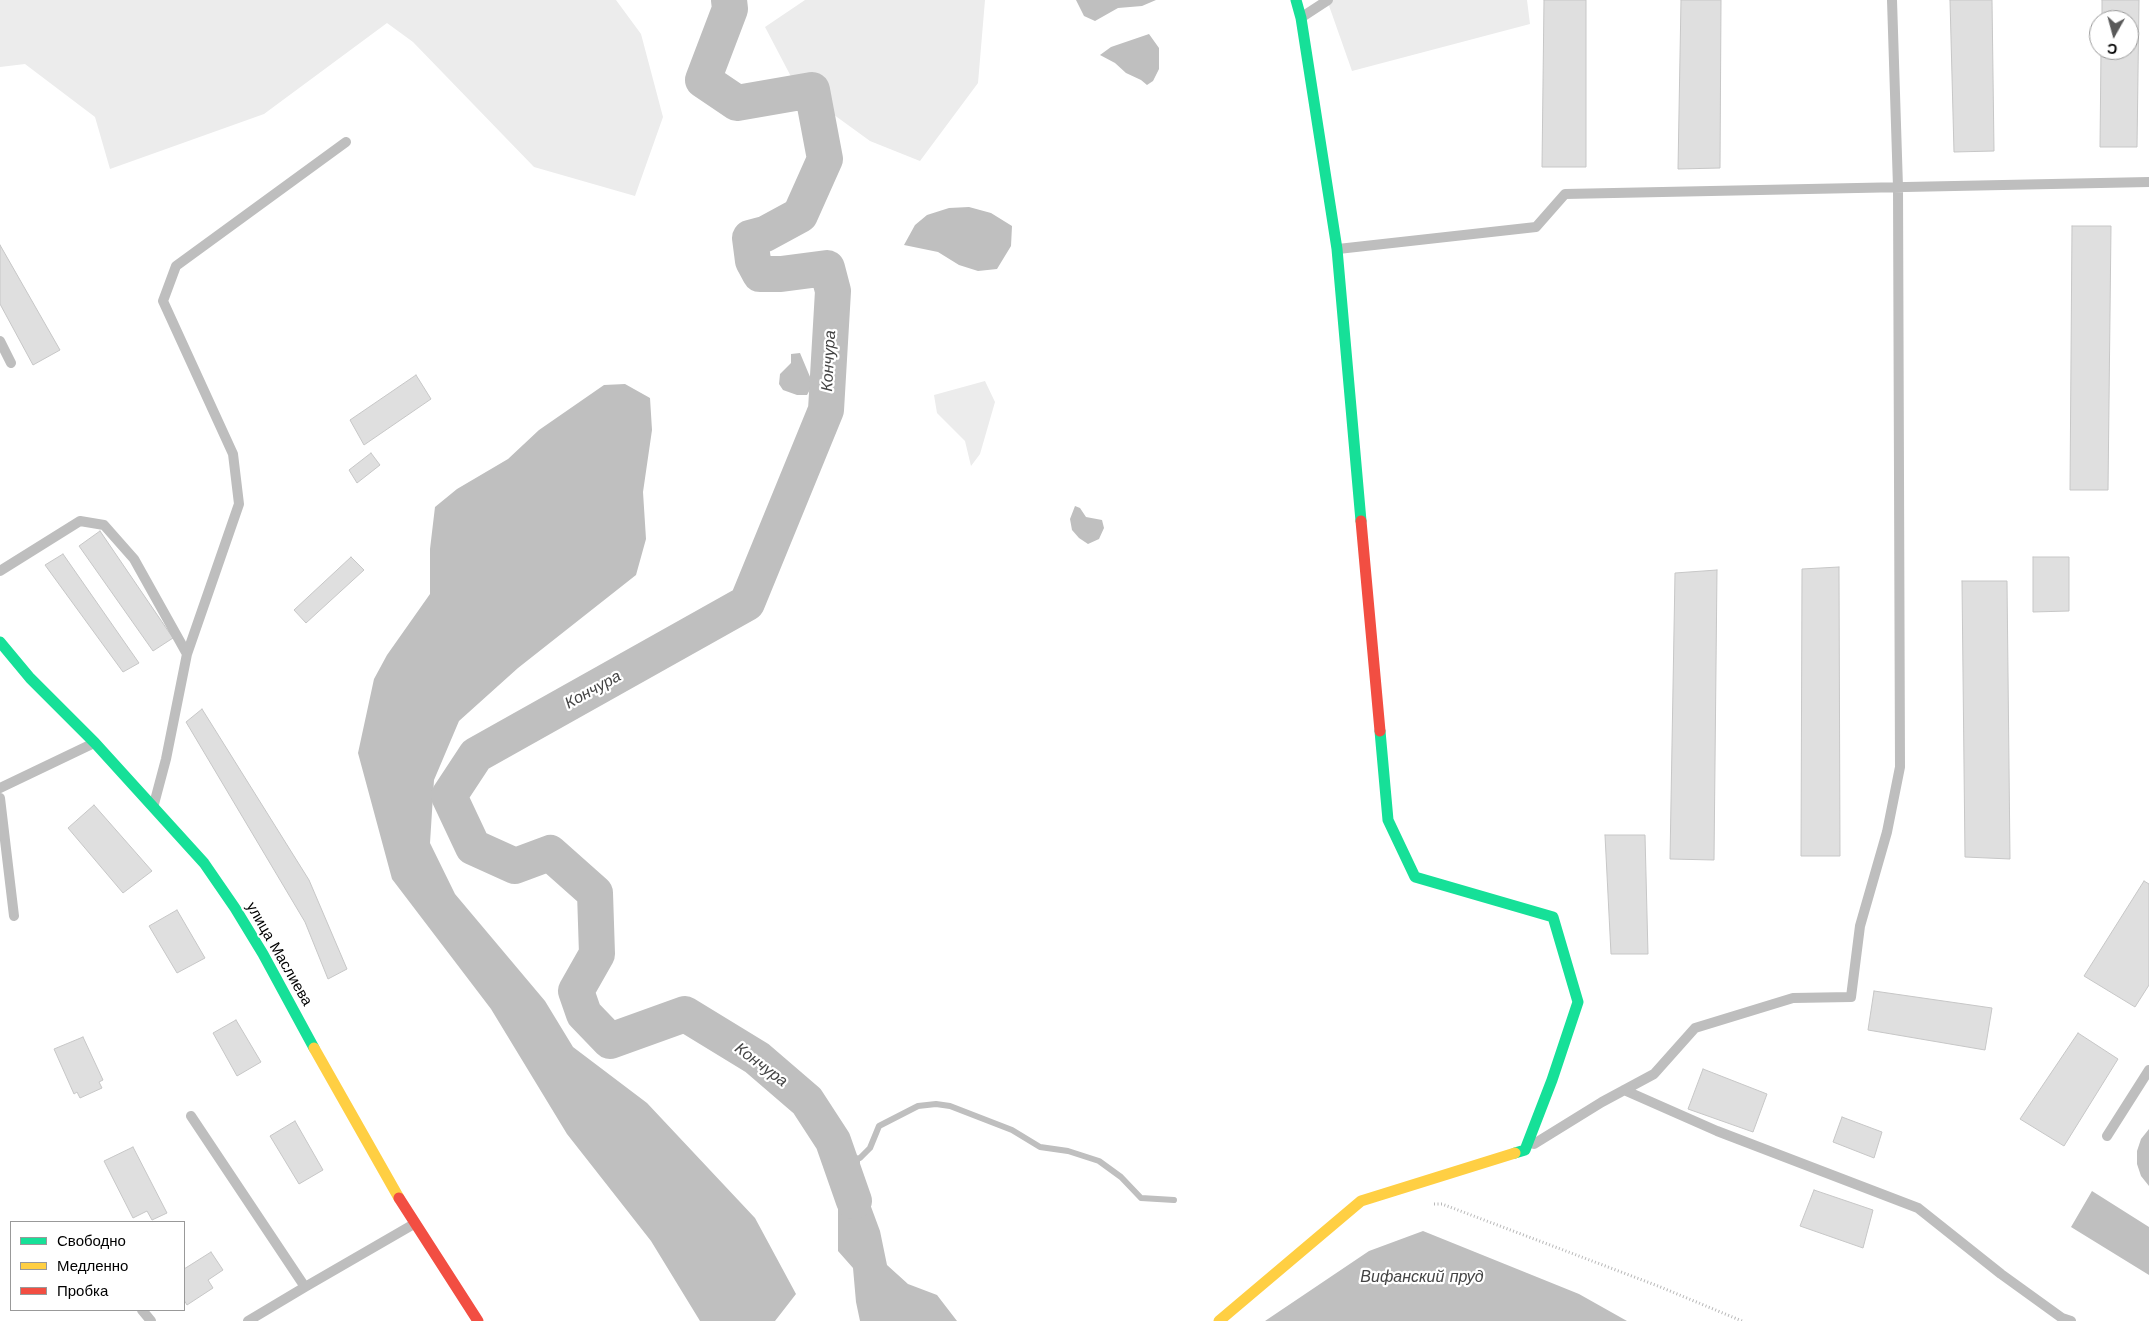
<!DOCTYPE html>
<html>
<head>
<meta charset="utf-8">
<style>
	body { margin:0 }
	#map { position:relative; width:2149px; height:1321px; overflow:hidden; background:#fff; font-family:"Work Sans",sans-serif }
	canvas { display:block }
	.legend { position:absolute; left:10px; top:1221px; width:175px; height:90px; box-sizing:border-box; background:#fff; border:1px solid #999; margin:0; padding:6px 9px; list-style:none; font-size:15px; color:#000 }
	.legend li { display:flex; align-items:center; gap:10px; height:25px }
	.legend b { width:25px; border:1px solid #999 }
	.north { position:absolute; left:2089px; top:10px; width:50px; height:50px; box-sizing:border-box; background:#fff; border:1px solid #999; border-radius:50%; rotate:187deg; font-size:14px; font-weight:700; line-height:20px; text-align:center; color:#000 }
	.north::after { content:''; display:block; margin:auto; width:18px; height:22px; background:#595959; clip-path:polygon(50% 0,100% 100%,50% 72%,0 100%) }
</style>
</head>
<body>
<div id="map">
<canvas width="2149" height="1321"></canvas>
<ul class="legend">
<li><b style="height:6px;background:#16e098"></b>Свободно</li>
<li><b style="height:6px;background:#ffcf43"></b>Медленно</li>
<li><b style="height:6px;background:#f24e42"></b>Пробка</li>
</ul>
<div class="north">С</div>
</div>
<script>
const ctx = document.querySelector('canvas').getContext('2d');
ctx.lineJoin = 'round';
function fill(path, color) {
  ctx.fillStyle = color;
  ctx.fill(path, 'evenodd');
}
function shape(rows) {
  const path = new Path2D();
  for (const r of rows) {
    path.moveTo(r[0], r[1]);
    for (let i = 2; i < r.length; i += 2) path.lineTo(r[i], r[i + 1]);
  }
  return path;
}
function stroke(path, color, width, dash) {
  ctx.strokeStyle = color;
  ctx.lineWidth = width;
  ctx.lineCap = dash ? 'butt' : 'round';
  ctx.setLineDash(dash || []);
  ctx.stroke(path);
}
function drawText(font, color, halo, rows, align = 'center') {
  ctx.font = font + ' "Work Sans",sans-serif';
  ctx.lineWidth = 4.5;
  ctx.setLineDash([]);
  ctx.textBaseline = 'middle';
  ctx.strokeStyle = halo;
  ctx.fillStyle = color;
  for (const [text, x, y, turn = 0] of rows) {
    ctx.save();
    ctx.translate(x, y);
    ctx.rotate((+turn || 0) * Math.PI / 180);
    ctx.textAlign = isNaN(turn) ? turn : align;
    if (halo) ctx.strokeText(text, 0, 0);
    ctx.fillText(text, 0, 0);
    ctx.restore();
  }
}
fill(shape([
	[0,0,616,0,641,34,663,117,635,196,534,167,413,42,387,23,264,114,110,169,95,117,25,64,0,67],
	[805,0,985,0,978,83,920,161,870,141,797,88,765,27],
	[1327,0,1527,0,1530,24,1352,71],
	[985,381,995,402,980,454,971,466,965,441,937,413,934,395]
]), '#ececec');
fill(shape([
	[1076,0,1156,0,1142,6,1118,8,1095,21,1084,16],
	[1149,34,1159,48,1159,69,1153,81,1147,85,1141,80,1126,73,1115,63,1100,55,1111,47],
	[969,207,991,213,1012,226,1011,246,997,269,978,271,959,265,938,252,904,245,915,225,927,215,949,208],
	[800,353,813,384,807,395,797,395,783,390,779,384,780,374,791,363,791,354],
	[625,384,650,398,652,430,643,492,646,539,636,575,518,668,459,721,434,780,430,843,455,894,545,1001,573,1047,647,1103,755,1218,796,1294,775,1321,700,1321,651,1241,567,1134,491,1009,392,879,358,753,374,679,387,655,430,594,430,549,435,507,457,489,508,459,539,430,604,385],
	[1075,506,1080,508,1086,517,1102,520,1104,528,1099,539,1088,544,1079,538,1072,530,1070,519],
	[2149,1129,2149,1186,2141,1176,2137,1164,2137,1151,2141,1139],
	[838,1155,860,1158,860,1177,880,1231,887,1265,908,1284,937,1295,957,1321,860,1321,856,1302,853,1268,838,1251],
	[2092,1191,2149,1227,2149,1275,2071,1227],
	[1423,1231,1579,1294,1627,1321,1265,1321,1369,1251]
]), '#bfbfbf');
stroke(shape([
	[838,1155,848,1160,860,1158,870,1148,879,1126,918,1106,936,1104,950,1106,1012,1130,1040,1147,1068,1151,1099,1161,1121,1177,1141,1198,1174,1200]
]), '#bfbfbf', 6);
stroke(shape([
	[729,0,730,9,703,80,737,103,812,90,825,159,800,215,765,234,750,238,753,261,760,274,781,274,827,268,833,291,826,410,747,603,476,755,449,796,473,847,515,866,550,853,595,893,597,954,576,991,584,1014,610,1041,685,1014,757,1058,807,1101,833,1141,854,1201]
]), '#bfbfbf', 36);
const building = shape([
	[1544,0,1586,0,1586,167,1542,167,1544,0],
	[1681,0,1721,0,1720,168,1678,169,1681,0],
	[1950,0,1992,0,1994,151,1954,152,1950,0],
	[2102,0,2139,0,2137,147,2100,147,2101,50,2129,50,2129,20,2102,20,2102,0],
	[2072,226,2111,226,2108,490,2070,490,2072,226],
	[0,245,60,350,33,365,0,304,0,245],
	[416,375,431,399,364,445,350,420,416,375],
	[371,453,380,465,357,483,349,470,371,453],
	[100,531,173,638,153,651,79,546,100,531],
	[63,554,139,663,123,672,45,565,63,554],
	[351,557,364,570,306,623,294,610,351,557],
	[2033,557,2069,557,2069,611,2033,612,2033,557],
	[1839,567,1840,856,1801,856,1802,569,1839,567],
	[1717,570,1714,860,1670,859,1675,573,1717,570],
	[1962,581,2007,581,2010,859,1965,857,1962,581],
	[202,709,309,880,347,969,328,979,305,922,186,722,202,709],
	[94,805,152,871,123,893,68,828,94,805],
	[1605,835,1645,835,1648,954,1611,954,1605,835],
	[2144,881,2149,884,2149,985,2135,1007,2084,976,2144,881],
	[177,910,205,958,177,973,149,926,177,910],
	[1874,991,1992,1008,1985,1050,1868,1030,1874,991],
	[236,1020,261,1062,237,1076,213,1033,236,1020],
	[2078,1033,2118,1059,2064,1146,2020,1119,2078,1033],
	[83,1037,103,1080,99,1082,102,1088,80,1098,77,1092,74,1094,54,1049,83,1037],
	[1703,1069,1767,1094,1753,1132,1688,1109,1703,1069],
	[1842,1117,1882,1132,1874,1158,1833,1142,1842,1117],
	[295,1121,323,1170,299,1184,270,1136,295,1121],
	[133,1147,167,1213,152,1220,147,1211,133,1218,104,1161,133,1147],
	[1814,1190,1873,1210,1863,1248,1800,1226,1814,1190],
	[211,1252,223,1270,208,1280,213,1288,187,1305,184,1300,184,1269,211,1252]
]);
fill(building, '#dfdfdf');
stroke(building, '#c7c7c7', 1);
stroke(shape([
	[1434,1204,1442,1204,1658,1286,1742,1321]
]), '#b9b9b9', 3, [1, 2.5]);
stroke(shape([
	[1302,17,1328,0],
	[1338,249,1536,227,1565,194,2149,182],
	[0,341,11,363],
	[0,571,80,521,104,525,134,559,187,654,239,504,233,454,163,301,176,266,346,142],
	[0,788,92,744],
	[0,798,14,916],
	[154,804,166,759,187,654],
	[1624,1090,1717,1131,1918,1208,2001,1274,2062,1318,2071,1321],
	[191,1116,305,1287,414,1224],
	[2107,1136,2149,1070],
	[1534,1144,1602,1102,1654,1074,1695,1028,1793,998,1851,997,1860,926,1887,832,1900,767,1898,187,1892,0],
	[142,1310,151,1321],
	[248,1321,305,1287]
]), '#bebebe', 10);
stroke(shape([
	[1296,0,1301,18,1337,249,1361,521],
	[0,642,30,678,95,743,204,863,235,908,263,954,314,1048],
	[1380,731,1388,820,1415,877,1553,917,1578,1002,1552,1080,1525,1150,1515,1153]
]), '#16e098', 11);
stroke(shape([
	[314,1048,399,1198],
	[1219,1321,1361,1201,1515,1153]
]), '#ffcf43', 11);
stroke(shape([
	[1361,521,1380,731],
	[399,1198,478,1321]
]), '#f24e42', 11);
drawText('15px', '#000', '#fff', [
	["улица Маслиева",279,954,60]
]);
drawText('italic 16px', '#444', '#fff', [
	["Кончура",829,361,-87],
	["Кончура",593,690,-29],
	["Кончура",761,1065,37],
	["Вифанский пруд",1422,1277]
]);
</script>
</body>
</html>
